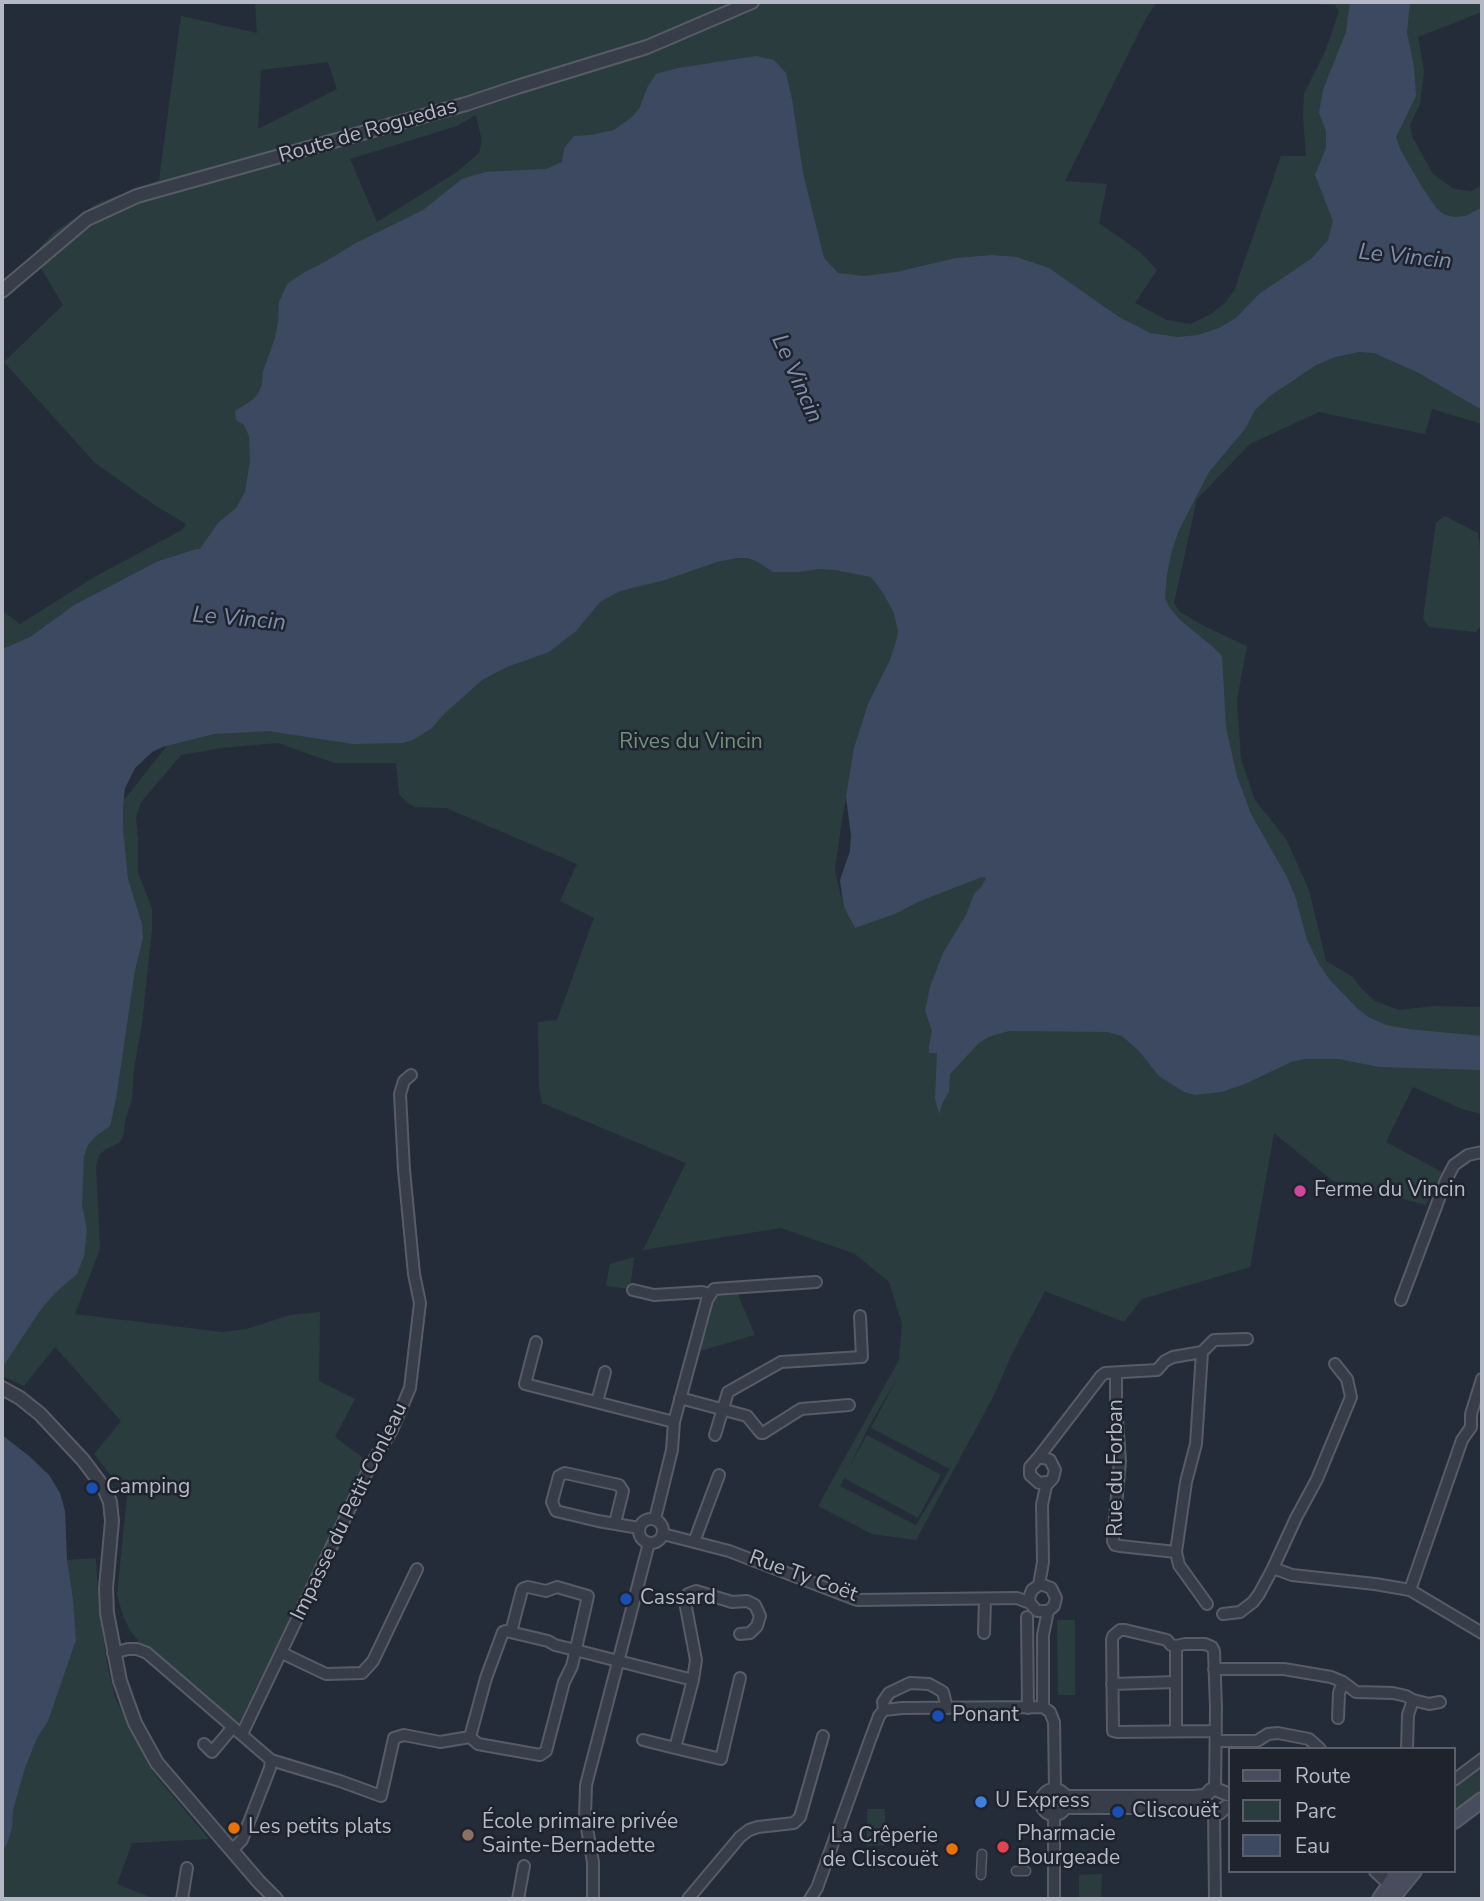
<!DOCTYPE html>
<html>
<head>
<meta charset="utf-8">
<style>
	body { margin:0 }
	#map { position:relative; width:1484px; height:1901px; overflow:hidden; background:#252c39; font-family:"Nunito Sans",sans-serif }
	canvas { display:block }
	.frame { position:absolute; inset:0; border:4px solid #b4b9c5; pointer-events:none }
	.legend { position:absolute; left:1228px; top:1747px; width:228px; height:126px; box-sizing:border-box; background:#1e232e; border:2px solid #5a5f6a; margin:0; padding:9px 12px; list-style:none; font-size:21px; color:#b4b9c5 }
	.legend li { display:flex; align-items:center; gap:14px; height:35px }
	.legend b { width:35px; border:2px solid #5a5f6a }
</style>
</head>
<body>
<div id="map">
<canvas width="1484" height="1901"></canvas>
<div class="frame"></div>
<ul class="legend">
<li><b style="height:9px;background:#474d5c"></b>Route</li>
<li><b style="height:19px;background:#2b3c3e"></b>Parc</li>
<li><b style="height:19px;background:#3d4960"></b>Eau</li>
</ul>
</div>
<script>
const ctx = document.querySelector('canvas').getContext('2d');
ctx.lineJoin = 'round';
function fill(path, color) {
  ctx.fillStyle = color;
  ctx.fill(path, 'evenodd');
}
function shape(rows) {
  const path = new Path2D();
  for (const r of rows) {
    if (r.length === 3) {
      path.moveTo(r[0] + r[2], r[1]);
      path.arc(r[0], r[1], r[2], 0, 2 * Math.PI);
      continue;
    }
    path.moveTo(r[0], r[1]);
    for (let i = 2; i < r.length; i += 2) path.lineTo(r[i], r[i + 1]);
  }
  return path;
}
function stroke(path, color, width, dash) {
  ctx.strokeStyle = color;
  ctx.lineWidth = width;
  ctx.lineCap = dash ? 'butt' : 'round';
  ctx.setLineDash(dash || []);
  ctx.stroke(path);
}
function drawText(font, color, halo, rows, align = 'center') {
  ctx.font = font + ' "Nunito Sans",sans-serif';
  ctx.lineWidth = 5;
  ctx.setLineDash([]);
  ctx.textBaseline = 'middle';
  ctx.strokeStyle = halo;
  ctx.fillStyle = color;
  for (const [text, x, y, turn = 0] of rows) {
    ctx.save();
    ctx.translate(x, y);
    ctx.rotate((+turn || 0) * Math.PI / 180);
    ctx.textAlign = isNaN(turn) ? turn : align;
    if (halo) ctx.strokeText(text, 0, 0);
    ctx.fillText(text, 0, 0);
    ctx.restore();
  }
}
fill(shape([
	[255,2,1157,2,1145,20,1065,181,1107,184,1099,223,1140,252,1157,270,1135,303,1167,320,1190,324,1211,314,1225,303,1234,291,1281,156,1306,156,1303,117,1304,94,1326,49,1339,11,1335,5,1263,2,1482,2,1482,12,1418,37,1424,70,1420,104,1410,125,1413,138,1433,174,1454,189,1471,191,1482,185,1482,424,1432,409,1425,434,1319,412,1250,444,1197,499,1174,603,1180,612,1206,627,1247,646,1237,700,1241,759,1255,800,1286,839,1309,890,1326,961,1353,977,1361,988,1375,1001,1399,1010,1434,1006,1482,1007,1482,1046,1376,1029,1073,886,1205,344,241,559,196,549,158,561,74,605,30,637,2,649,2,617,4,612,20,624,96,576,182,530,186,524,156,506,95,463,4,362,63,305,33,255,54,232,98,203,159,180,181,16,257,33],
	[328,62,337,89,258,129,261,70],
	[476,115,482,141,479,153,457,172,377,222,350,159,457,126],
	[567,488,861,556,1249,1052,1482,1065,1482,1114,1462,1109,1413,1087,1386,1142,1442,1172,1426,1205,1333,1181,1274,1133,1250,1267,1142,1299,1124,1322,1045,1291,1011,1356,994,1395,916,1540,872,1534,818,1506,899,1360,902,1324,889,1282,855,1254,781,1228,643,1250,686,1163,542,1103,539,1086,538,1022,557,1020,594,918,560,901,577,864,446,808,415,807,406,802,399,794,396,763,334,763,278,743,222,748,181,755,141,802,136,817,138,839,138,872,152,909,152,929,142,1024,134,1069,132,1099,126,1118,123,1136,119,1143,106,1149,99,1155,96,1165,100,1249,75,1314,222,1332,247,1329,290,1315,320,1312,319,1381,355,1399,335,1437,366,1460,239,1723,141,1644,131,1632,123,1616,117,1595,127,1496,94,1454,121,1421,55,1347,24,1386,2,1376,2,814],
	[166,746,166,747,123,801,125,788,135,768,152,752],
	[846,798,851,836,850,851,840,880,843,905,835,870,842,819],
	[897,1378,871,1428,950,1469,916,1525,840,1486,844,1478,918,1518,941,1475,867,1435,849,1468,869,1426],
	[1445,516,1478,533,1480,548,1482,549,1482,624,1476,632,1429,627,1423,619,1436,522],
	[634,1257,630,1289,606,1286,610,1264],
	[736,1290,755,1335,700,1351,712,1295],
	[2,1435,29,1456,49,1475,60,1493,65,1511,67,1560,96,1558,99,1611,108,1668,115,1697,152,1771,209,1839,132,1843,117,1884,155,1899,2,1899],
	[1057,1620,1075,1620,1075,1695,1058,1695],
	[1482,1766,1482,1793,1454,1814,1454,1786],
	[867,1809,885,1809,885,1845,867,1846],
	[1102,1874,1101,1899,1079,1899,1079,1875]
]), '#2b3c3e');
fill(shape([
	[1350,2,1410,2,1407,32,1414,67,1416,96,1396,137,1400,149,1422,187,1437,209,1445,215,1455,217,1466,216,1482,207,1482,410,1417,372,1374,353,1359,352,1335,357,1316,365,1270,396,1255,410,1245,429,1209,472,1179,530,1172,550,1167,574,1165,598,1169,607,1180,620,1212,646,1222,656,1226,728,1237,776,1251,814,1287,877,1296,899,1307,940,1319,964,1329,979,1357,1008,1368,1017,1386,1025,1408,1029,1482,1036,1482,1070,1379,1067,1339,1059,1304,1059,1291,1062,1245,1084,1221,1092,1195,1095,1184,1092,1159,1076,1139,1051,1122,1036,1107,1032,1009,1031,988,1037,979,1043,950,1074,949,1092,943,1102,939,1114,935,1099,937,1053,929,1053,929,1046,932,1031,925,1011,930,987,943,953,966,915,974,894,982,886,986,878,982,877,920,901,895,914,855,928,844,907,840,880,850,851,851,835,846,796,854,748,868,704,890,660,897,638,898,630,893,611,883,593,871,577,835,570,817,569,800,572,773,572,758,562,748,558,737,558,717,562,665,580,620,591,600,602,576,631,549,652,507,667,482,680,443,715,432,728,413,740,403,743,353,744,268,731,214,734,162,747,152,752,135,768,125,788,123,806,123,829,128,879,142,924,143,938,135,970,116,1099,110,1126,96,1136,88,1145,84,1156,82,1205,87,1230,84,1256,77,1274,55,1293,39,1312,2,1368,2,649,30,637,74,605,158,561,196,549,200,549,218,523,236,508,245,492,250,461,249,436,244,425,236,420,235,411,252,400,258,394,262,384,263,371,275,338,278,322,279,302,287,284,303,273,323,263,354,244,423,210,462,179,485,172,546,169,562,162,564,148,574,136,591,135,614,130,633,116,640,107,647,88,656,74,678,68,756,56,774,60,786,73,792,99,803,173,824,258,838,273,864,276,896,272,956,258,992,255,1017,257,1049,268,1119,317,1150,333,1178,337,1198,335,1219,328,1236,318,1259,294,1312,258,1328,240,1333,221,1315,175,1326,148,1326,131,1319,113,1323,90,1346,32],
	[2,1435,29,1456,49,1475,60,1493,65,1511,67,1560,73,1599,76,1640,48,1721,37,1738,25,1768,13,1810,12,1828,7,1844,2,1850]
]), '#3d4960');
const pedestrian = shape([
	[1016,1871,1026,1871],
	[981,1875,982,1854]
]);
const minor = shape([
	[633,1290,654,1295,702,1292,710,1294],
	[1401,1300,1446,1180,1454,1165,1468,1155,1482,1152],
	[536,1342,525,1384,674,1422],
	[1202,1352,1196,1444,1186,1482,1176,1552,1179,1565,1207,1604],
	[1116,1373,1116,1405,1120,1461,1113,1541,1115,1545,1120,1546,1176,1552],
	[680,1398,747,1416,761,1433,763,1433,801,1409,849,1405],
	[597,1402,605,1372],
	[715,1435,728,1392,781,1362,862,1357,860,1316],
	[1038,1458,1101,1376,1105,1373,1157,1370,1165,1361,1173,1357,1202,1352,1214,1340,1247,1339],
	[651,1531,12],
	[655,1519,672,1450,674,1422,707,1300,714,1289,816,1282],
	[615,1523,623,1491,619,1485,565,1473,559,1476,552,1502,556,1511,598,1521,639,1528],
	[663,1534,729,1551,857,1600,1017,1598,1030,1603],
	[694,1542,719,1475],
	[1273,1568,1292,1575,1375,1584,1410,1590,1482,1633],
	[1039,1585,1043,1562,1042,1505,1046,1486,1053,1478,1055,1470,1050,1460,1044,1458,1038,1458,1030,1467,1030,1475,1039,1483,1047,1482],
	[1410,1590,1462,1440,1471,1427,1471,1414,1482,1379],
	[1223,1614,1240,1612,1253,1602,1259,1594,1273,1568,1296,1518,1317,1479,1351,1397,1347,1379,1335,1364],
	[1027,1617,1028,1708],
	[984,1633,985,1600],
	[1176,1646,1185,1644,1205,1644,1212,1647,1214,1651,1216,1708,1215,1789],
	[113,1653,128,1649,137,1649,147,1653,271,1760,340,1781,381,1796,394,1738,404,1735,440,1742,470,1737,486,1678,503,1632,506,1631,548,1641,555,1645,575,1650,693,1680,696,1660,685,1602,688,1594,696,1591,732,1602,747,1601,755,1605,760,1616,757,1626,750,1633,740,1634],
	[282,1653,326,1674,362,1673,373,1661,417,1569],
	[1214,1669,1284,1669,1331,1677,1343,1682,1356,1692,1393,1693,1406,1696,1413,1700,1408,1715,1407,1749],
	[693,1680,675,1748,721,1759,740,1678],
	[1112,1684,1176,1682],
	[1413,1700,1429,1704,1440,1702],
	[1043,1707,1043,1635,1048,1611,1054,1606,1056,1598,1051,1588,1043,1585,1039,1585,1032,1590,1029,1598,1030,1603,1037,1611,1048,1611],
	[1043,1707,1050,1712,1054,1722,1055,1790],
	[884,1710,883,1702,889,1693,910,1683,929,1684,938,1689,943,1692,947,1708],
	[1338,1718,1339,1693,1343,1682],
	[1176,1731,1176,1646,1171,1645,1167,1640,1125,1630,1120,1630,1113,1636,1112,1640,1113,1731,1117,1732,1216,1731],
	[242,1734,371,1464,392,1430,410,1388,420,1303,414,1274,404,1170,400,1094,404,1081,411,1075],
	[470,1737,478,1744,540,1755,546,1751,564,1682,572,1666,588,1596,557,1587,546,1591,528,1587,524,1588,522,1590,511,1632],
	[643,1740,675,1748],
	[1217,1741,1257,1741,1268,1734,1278,1733,1309,1739,1320,1749],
	[204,1744,212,1752,233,1727],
	[1454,1780,1482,1759],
	[1054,1813,1054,1899],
	[1214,1813,1215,1899],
	[232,1850,242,1840,270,1768,271,1760],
	[182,1899,187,1868],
	[518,1899,524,1866],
	[593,1899,593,1862,585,1817,586,1785,649,1543],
	[688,1899,740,1837,749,1830,758,1827,794,1823,800,1817,823,1736],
	[810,1899,817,1888,870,1740,879,1716,884,1710,902,1708,1043,1707]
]);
const tertiary = shape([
	[2,291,87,219,137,196,466,104,517,87,647,47,752,2],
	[2,1388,20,1398,40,1414,83,1460,104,1488,110,1502,112,1521,106,1588,107,1613,120,1681,135,1723,157,1763,259,1882,276,1899],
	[1054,1802,12],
	[1064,1797,1193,1797,1205,1796,1211,1790,1215,1789,1230,1795],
	[1064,1807,1205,1807],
	[1205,1807,1209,1811,1214,1813,1219,1813,1226,1807],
	[1376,1871,1397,1890]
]);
const secondary = shape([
	[1454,1821,1482,1800],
	[1380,1899,1399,1871],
	[1391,1899,1414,1871]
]);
stroke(pedestrian, '#575c67', 11);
stroke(minor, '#575c67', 14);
stroke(tertiary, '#575c67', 16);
stroke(secondary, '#575c67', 18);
stroke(pedestrian, '#383e49', 8);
stroke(minor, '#383e49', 10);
stroke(tertiary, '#383e49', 12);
stroke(secondary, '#474d5c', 14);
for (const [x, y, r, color] of [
	[1300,1191,7,"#d1479c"],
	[92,1488,7,"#1a4fb4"],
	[626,1599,7,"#1a4fb4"],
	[938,1716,7,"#1a4fb4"],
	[981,1802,7,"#3f7fe0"],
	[1118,1812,7,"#1a4fb4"],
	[234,1828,7,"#e8710a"],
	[468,1835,7,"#8d6e63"],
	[1003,1847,7,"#e0444e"],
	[952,1849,7,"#e8710a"]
]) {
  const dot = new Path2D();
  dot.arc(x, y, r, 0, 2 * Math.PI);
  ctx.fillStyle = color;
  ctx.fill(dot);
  stroke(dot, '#1e232e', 2.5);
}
drawText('21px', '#b4b9c5', '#1e232e', [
	["Route de Roguedas",368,132,-16],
	["Rue du Forban",1117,1468,-90],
	["Impasse du Petit Conleau",350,1512,-64],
	["Rue Ty Coët",803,1577,20]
]);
drawText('21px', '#6e9379', '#1e232e', [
	["Rives du Vincin",691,743]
]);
drawText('21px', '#b4b9c5', '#1e232e', [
	["Ferme du Vincin",1314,1191],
	["Camping",106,1488],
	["Cassard",640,1599],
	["Ponant",952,1716],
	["U Express",995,1802],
	["Cliscouët",1132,1812],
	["École primaire privée",482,1823],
	["Sainte-Bernadette",482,1847],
	["Les petits plats",248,1828],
	["Pharmacie",1017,1835],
	["Bourgeade",1017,1859],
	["La Crêperie",938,1837,"right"],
	["de Cliscouët",938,1861,"right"]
], 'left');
drawText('italic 23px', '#7f8eaa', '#1e232e', [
	["Le Vincin",1405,258,6],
	["Le Vincin",796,379,66],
	["Le Vincin",239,620,5]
]);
</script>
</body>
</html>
